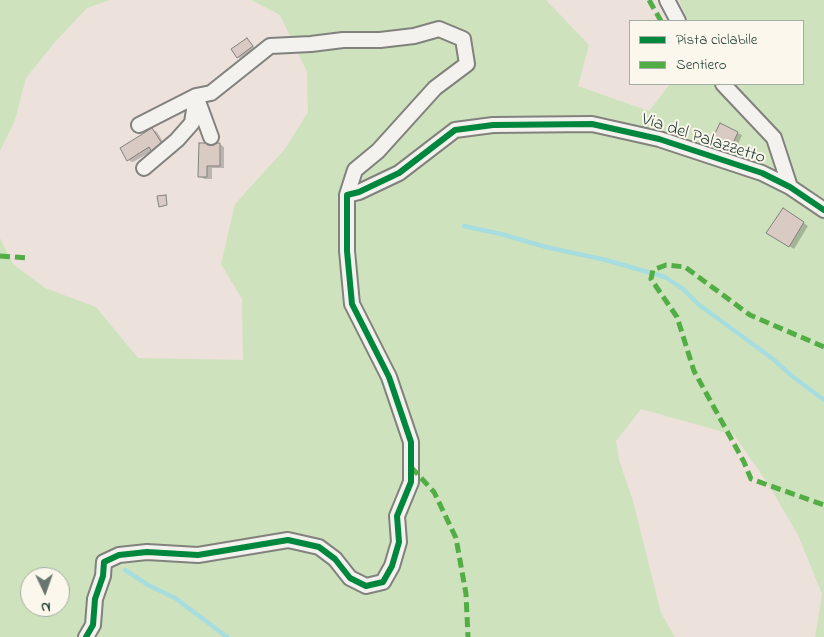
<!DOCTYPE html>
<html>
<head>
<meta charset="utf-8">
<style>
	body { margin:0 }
	#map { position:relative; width:824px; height:637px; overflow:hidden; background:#ece1db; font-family:"Indie Flower",sans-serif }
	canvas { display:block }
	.legend { position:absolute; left:629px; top:20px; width:175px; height:65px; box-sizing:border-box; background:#fbf7ec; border:1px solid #a3ada2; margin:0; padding:6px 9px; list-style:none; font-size:15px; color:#1f3d34 }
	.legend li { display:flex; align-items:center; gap:10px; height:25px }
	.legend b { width:25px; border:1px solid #a3ada2 }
	.north { position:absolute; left:20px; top:567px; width:50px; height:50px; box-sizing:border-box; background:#fbf7ec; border:1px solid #a3ada2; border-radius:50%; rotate:177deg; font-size:14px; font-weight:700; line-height:20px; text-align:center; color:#1f3d34 }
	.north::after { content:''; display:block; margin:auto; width:18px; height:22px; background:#67766e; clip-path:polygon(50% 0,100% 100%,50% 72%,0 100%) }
</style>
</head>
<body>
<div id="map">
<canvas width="824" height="637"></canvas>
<ul class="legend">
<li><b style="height:6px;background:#00873e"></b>Pista ciclabile</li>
<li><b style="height:6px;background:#52ad45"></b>Sentiero</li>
</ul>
<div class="north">N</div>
</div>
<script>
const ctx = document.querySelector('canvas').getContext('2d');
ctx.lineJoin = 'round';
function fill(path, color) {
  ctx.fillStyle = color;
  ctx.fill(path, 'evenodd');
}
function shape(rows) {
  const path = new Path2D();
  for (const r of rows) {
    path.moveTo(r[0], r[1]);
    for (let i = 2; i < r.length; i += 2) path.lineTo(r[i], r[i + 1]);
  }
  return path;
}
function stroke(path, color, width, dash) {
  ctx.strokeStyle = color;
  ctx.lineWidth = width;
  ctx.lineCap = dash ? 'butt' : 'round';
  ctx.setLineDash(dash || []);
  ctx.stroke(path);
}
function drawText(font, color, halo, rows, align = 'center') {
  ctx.font = font + ' "Indie Flower",sans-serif';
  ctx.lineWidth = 4;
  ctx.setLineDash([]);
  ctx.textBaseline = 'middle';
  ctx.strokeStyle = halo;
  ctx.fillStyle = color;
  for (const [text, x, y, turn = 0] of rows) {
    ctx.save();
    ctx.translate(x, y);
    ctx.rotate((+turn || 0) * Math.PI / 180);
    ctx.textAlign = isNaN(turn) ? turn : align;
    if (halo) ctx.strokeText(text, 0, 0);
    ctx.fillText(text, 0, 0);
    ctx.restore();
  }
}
fill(shape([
	[0,0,110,0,87,8,54,43,26,78,15,120,0,151],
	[251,0,546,0,589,45,578,86,649,111,670,84,717,84,770,140,788,192,824,217,824,637,815,637,822,594,798,535,767,482,734,435,641,409,616,441,619,460,633,501,661,613,675,637,0,637,0,238,13,264,45,288,96,307,138,358,243,360,242,299,221,264,235,204,285,149,308,112,307,72,280,15],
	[30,577,60,577,60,607,30,607],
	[679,0,824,0,824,200,794,180,731,84,803,84,803,21,688,21]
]), '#cee3bd');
fill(shape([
	[247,39,255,48,240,58,238,57],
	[720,125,742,135,732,158,714,150],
	[152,129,157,132,167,148,152,151,133,162,128,160],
	[220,144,224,147,224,168,212,168,212,179,204,179,200,176],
	[788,212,808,226,794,249,768,233]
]), '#0003');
stroke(shape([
	[464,226,501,234,546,247,606,260,665,277,683,289,698,304,773,359,792,376,824,400],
	[125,570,148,585,175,598,227,637]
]), '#a7dddf', 4.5);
const building = shape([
	[247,38,253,46,237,58,231,49,247,38],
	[720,123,738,132,727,157,708,148,720,123],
	[152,128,163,145,152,152,149,147,127,161,120,148,152,128],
	[199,143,220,143,220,166,207,166,207,177,198,177,199,143],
	[166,195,167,205,159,207,157,196,166,195],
	[783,208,804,222,789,247,766,233,783,208]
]);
fill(building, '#dacac4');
stroke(building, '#81817d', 1);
const minor = shape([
	[667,0,678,21],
	[723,84,774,138,790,187],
	[139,125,196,96,211,137],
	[144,168,177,140,192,123,196,96,211,93,270,46,311,44,343,40,380,40,414,36,439,29,463,39,467,64,435,88,378,151,355,170,347,195],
	[86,637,93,625,95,599,103,576,104,562,119,555,147,552,198,555,288,540,319,547,335,559,350,578,366,586,383,582,392,566,399,542,397,516,411,482,411,442,389,377,352,304,347,251,347,195,359,192,399,173,455,130,493,125,592,124,659,139,762,173,790,187,824,210]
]);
stroke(minor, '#81817d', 18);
stroke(minor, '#f4f2ee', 14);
stroke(shape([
	[649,0,661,21],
	[0,256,29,258],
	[824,347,750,315,685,267,666,265,653,270,651,279,677,317,694,371,744,462,751,479,824,505],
	[411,467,434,492,456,538,466,594,468,637]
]), '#52ad45', 5, [10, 5]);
stroke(shape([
	[86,637,93,625,95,599,103,576,104,562,119,555,147,552,198,555,288,540,319,547,335,559,350,578,366,586,383,582,392,566,399,542,397,516,411,482,411,442,389,377,352,304,347,251,347,195,359,192,399,173,455,130,493,125,592,124,659,139,762,173,790,187,824,210]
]), '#00873e', 6);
drawText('18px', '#1f3d34', '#fbf7ec', [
	["Via del Palazzetto",703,140,18]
]);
</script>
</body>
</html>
